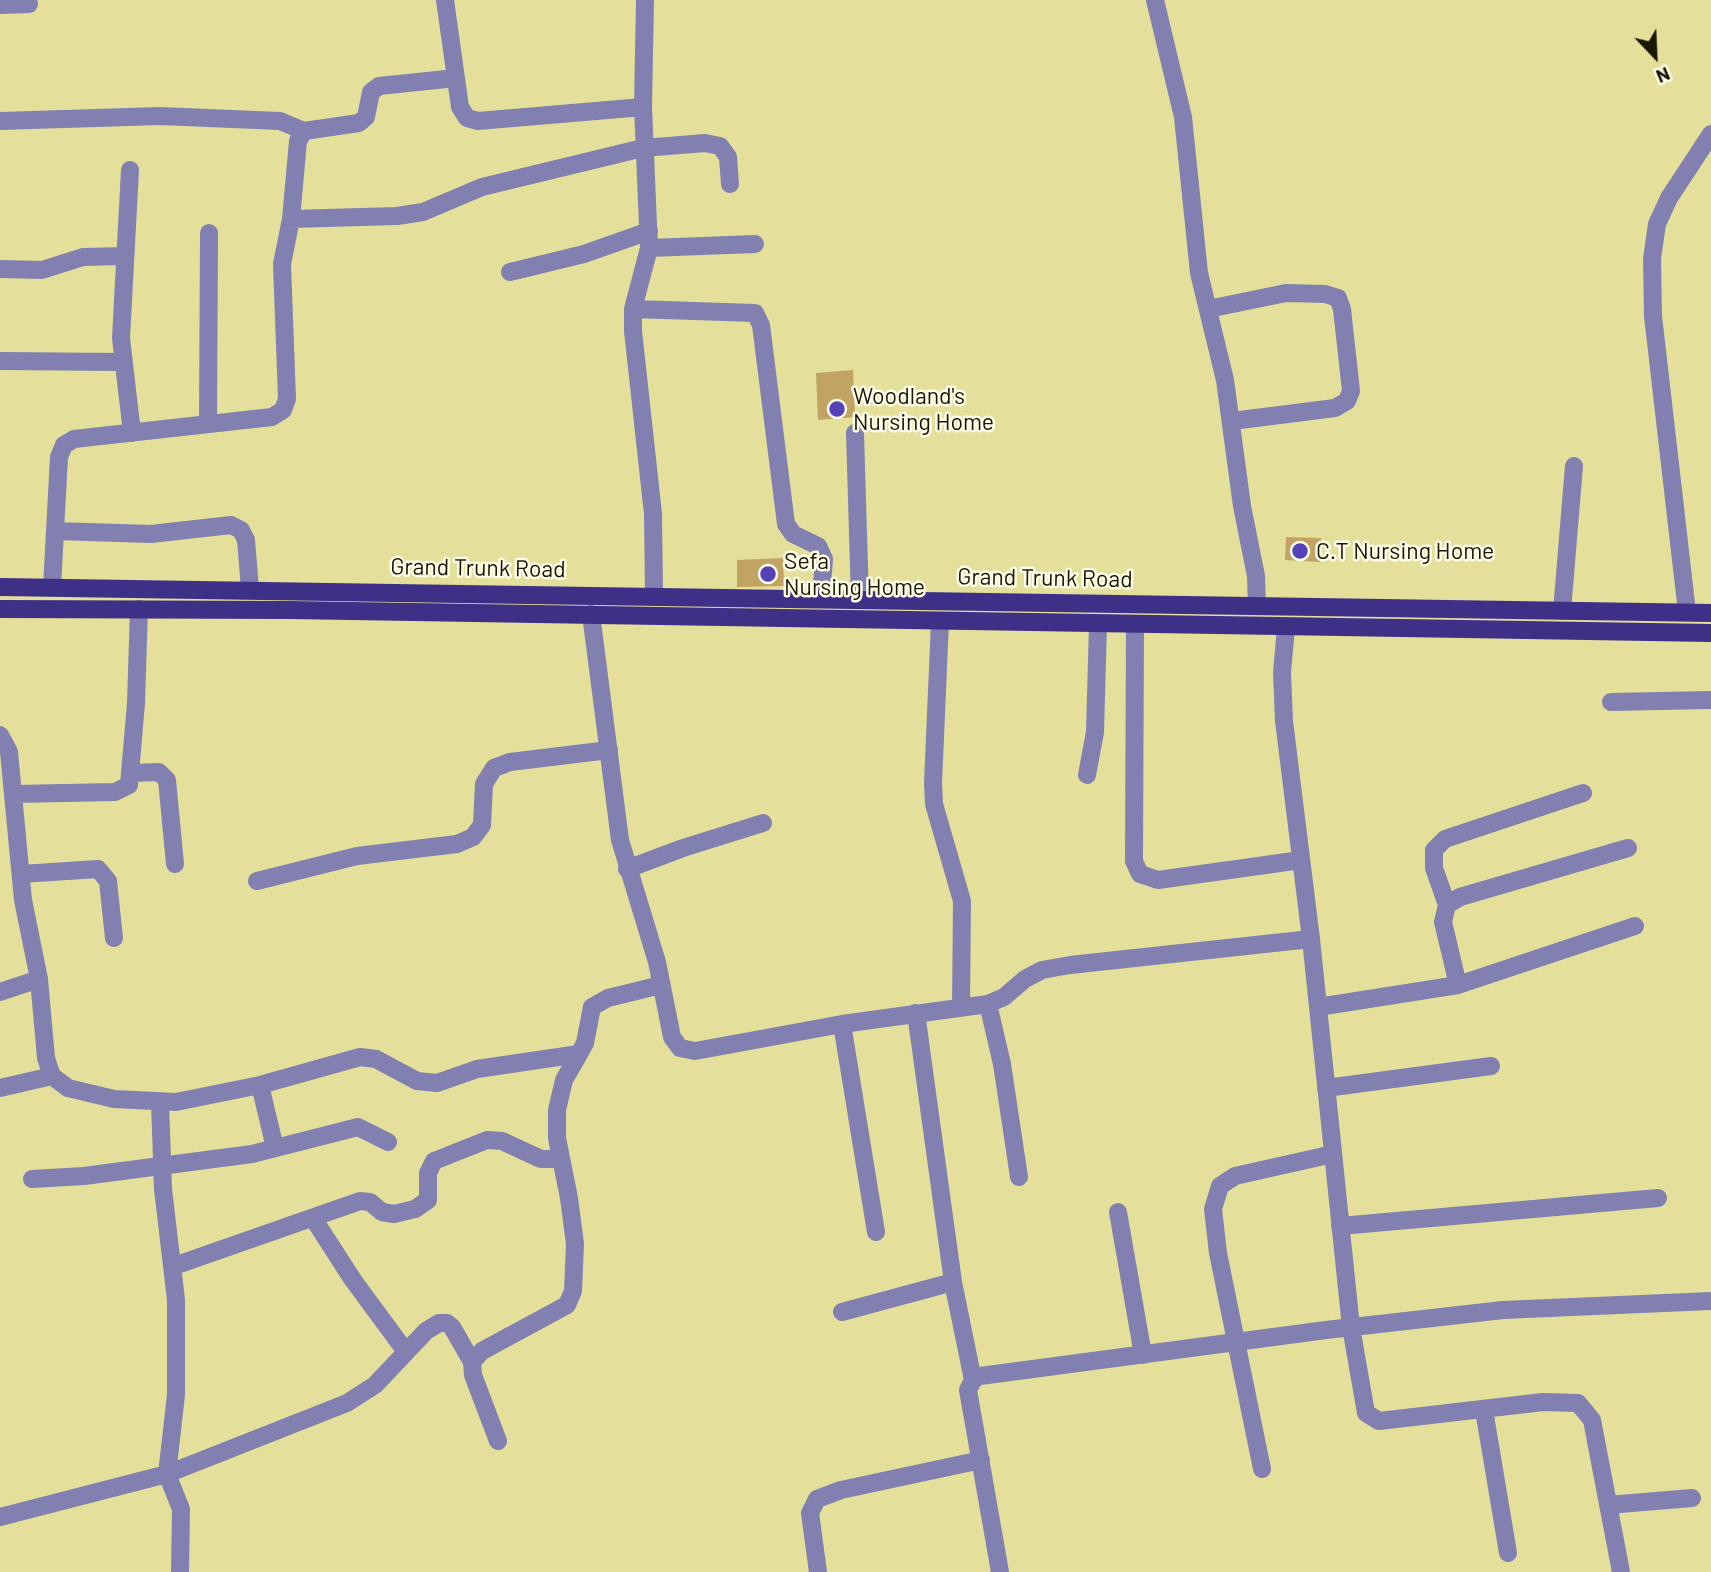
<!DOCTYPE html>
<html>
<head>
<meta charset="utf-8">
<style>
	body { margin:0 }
	#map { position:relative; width:1711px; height:1572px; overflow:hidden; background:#e4df9a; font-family:Barlow,sans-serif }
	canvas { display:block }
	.north { position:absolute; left:1620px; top:21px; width:70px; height:70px; -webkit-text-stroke:5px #fffeea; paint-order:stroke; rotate:157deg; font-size:19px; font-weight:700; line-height:28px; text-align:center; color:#191700 }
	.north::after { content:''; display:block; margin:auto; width:24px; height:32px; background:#191700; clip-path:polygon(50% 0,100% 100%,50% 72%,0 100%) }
</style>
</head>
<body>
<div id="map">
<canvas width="1711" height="1572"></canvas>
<div class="north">N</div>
</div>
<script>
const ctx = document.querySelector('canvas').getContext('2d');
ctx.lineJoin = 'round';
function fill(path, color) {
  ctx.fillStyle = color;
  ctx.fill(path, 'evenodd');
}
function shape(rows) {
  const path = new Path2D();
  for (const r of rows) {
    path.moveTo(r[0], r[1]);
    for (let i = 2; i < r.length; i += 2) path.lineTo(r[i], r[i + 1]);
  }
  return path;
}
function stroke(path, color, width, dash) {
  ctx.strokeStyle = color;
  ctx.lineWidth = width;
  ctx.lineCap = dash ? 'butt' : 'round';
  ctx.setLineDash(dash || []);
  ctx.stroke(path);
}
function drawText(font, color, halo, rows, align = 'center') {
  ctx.font = font + ' Barlow,sans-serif';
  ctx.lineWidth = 5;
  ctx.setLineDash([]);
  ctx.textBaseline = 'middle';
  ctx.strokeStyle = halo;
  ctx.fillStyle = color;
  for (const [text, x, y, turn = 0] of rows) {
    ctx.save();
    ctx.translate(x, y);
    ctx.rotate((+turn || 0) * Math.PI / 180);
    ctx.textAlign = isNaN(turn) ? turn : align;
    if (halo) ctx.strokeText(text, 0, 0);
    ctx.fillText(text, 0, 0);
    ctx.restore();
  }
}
fill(shape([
	[853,370,855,417,818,420,816,373],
	[1286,537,1321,538,1320,562,1285,560],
	[783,558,784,586,737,587,737,560]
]), '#c1a364');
stroke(shape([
	[445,0,460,107,467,118,478,121,643,107],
	[645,0,643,107,649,248,633,309,633,331,653,514,654,596],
	[1155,0,1183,117,1199,273,1225,380,1242,506,1256,576,1257,606],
	[0,5,29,4],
	[0,121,160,116,280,121,304,131],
	[130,170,121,338,132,433],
	[291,219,397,216,423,212,482,187,643,148,705,143,720,146,728,157,730,184],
	[649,248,755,244],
	[0,269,42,270,83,257,124,256],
	[510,272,584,254,649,231],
	[633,309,755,313,761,325,786,524,793,534,818,546,824,559,821,599],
	[1208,309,1286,293,1325,294,1338,298,1342,309,1351,391,1347,401,1335,408,1232,421],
	[0,361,122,362],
	[208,423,209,233],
	[855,433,860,600],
	[56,531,151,534,231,525,241,530,246,540,250,589],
	[52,587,59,457,64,445,74,439,272,417,283,410,287,399,282,264,291,219,298,141,304,131,359,123,366,117,371,92,379,86,456,78],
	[1562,611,1574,466],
	[1687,612,1653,316,1652,259,1657,224,1669,198,1711,134],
	[591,614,620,840,657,962,672,1037,680,1048,695,1051,842,1024,988,1004,1004,997,1025,979,1042,970,1070,965,1311,939],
	[940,622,933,783,934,804,962,901,961,1007],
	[1135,625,1134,861,1140,874,1158,880,1301,860],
	[1286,628,1282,672,1284,721,1311,939,1351,1327,1366,1413,1379,1421,1543,1402,1578,1403,1592,1420,1621,1572],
	[1611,702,1711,700],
	[0,735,9,752,23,900,39,979,46,1058,52,1076,68,1088,114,1099,176,1102,260,1085,360,1057,376,1059,417,1081,437,1083,477,1069,579,1054,585,1043,592,1007,608,998,661,985],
	[132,773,159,772,167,780,175,864],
	[1087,775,1095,732,1098,625],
	[14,794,115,792,129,785,136,703,139,609],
	[627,869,683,848,763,823],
	[21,874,98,869,108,881,114,938],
	[257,881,357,856,457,844,473,837,482,825,484,784,494,768,510,762,609,750],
	[1447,905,1434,868,1434,850,1445,839,1583,793],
	[1458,985,1443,922,1447,905,1460,897,1628,848],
	[0,992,39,979],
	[988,1004,1002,1064,1019,1177],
	[1318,1007,1458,985,1635,926],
	[916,1013,953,1282,973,1380],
	[842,1024,876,1232],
	[260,1085,275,1148],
	[0,1088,52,1076],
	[1326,1088,1491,1066],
	[160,1102,163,1189,176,1300,176,1395,167,1474,181,1509,180,1572],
	[32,1179,84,1176,252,1154,358,1127,388,1142],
	[1118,1212,1143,1355],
	[313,1218,353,1280,406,1352],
	[1340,1226,1658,1198],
	[174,1266,360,1201,370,1202,382,1212,394,1214,415,1209,428,1200,428,1173,434,1161,487,1140,502,1141,541,1159,561,1159],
	[842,1312,953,1282],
	[1484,1410,1508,1553],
	[498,1441,473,1375,472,1362,482,1351,567,1305,573,1291,575,1244,569,1198,557,1138,557,1110,564,1080,579,1054],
	[1262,1469,1218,1253,1213,1209,1220,1186,1235,1176,1333,1154],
	[1608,1505,1692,1498],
	[0,1517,167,1474,347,1403,375,1385,426,1331,439,1323,447,1323,452,1327,472,1362],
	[818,1572,810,1513,817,1499,841,1490,981,1460],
	[1000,1572,968,1390,973,1380,980,1376,1326,1330,1503,1310,1711,1301]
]), '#8180b1', 18);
stroke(shape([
	[0,587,1711,613],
	[0,609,289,610,1711,633]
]), '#3e3087', 18);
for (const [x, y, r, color] of [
	[837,409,9,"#5541b8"],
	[1300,551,9,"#5541b8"],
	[768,574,9,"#5541b8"]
]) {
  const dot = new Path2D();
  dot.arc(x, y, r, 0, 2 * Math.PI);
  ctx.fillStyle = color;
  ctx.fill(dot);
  stroke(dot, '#fffeea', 2.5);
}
drawText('23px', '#191700', '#fffeea', [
	["Woodland's",853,396],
	["Nursing Home",853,422],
	["C.T Nursing Home",1316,551],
	["Sefa",784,561],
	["Nursing Home",784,587]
], 'left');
drawText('23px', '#191700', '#fffeea', [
	["Grand Trunk Road",478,568,1],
	["Grand Trunk Road",1045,578,1]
]);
</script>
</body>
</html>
